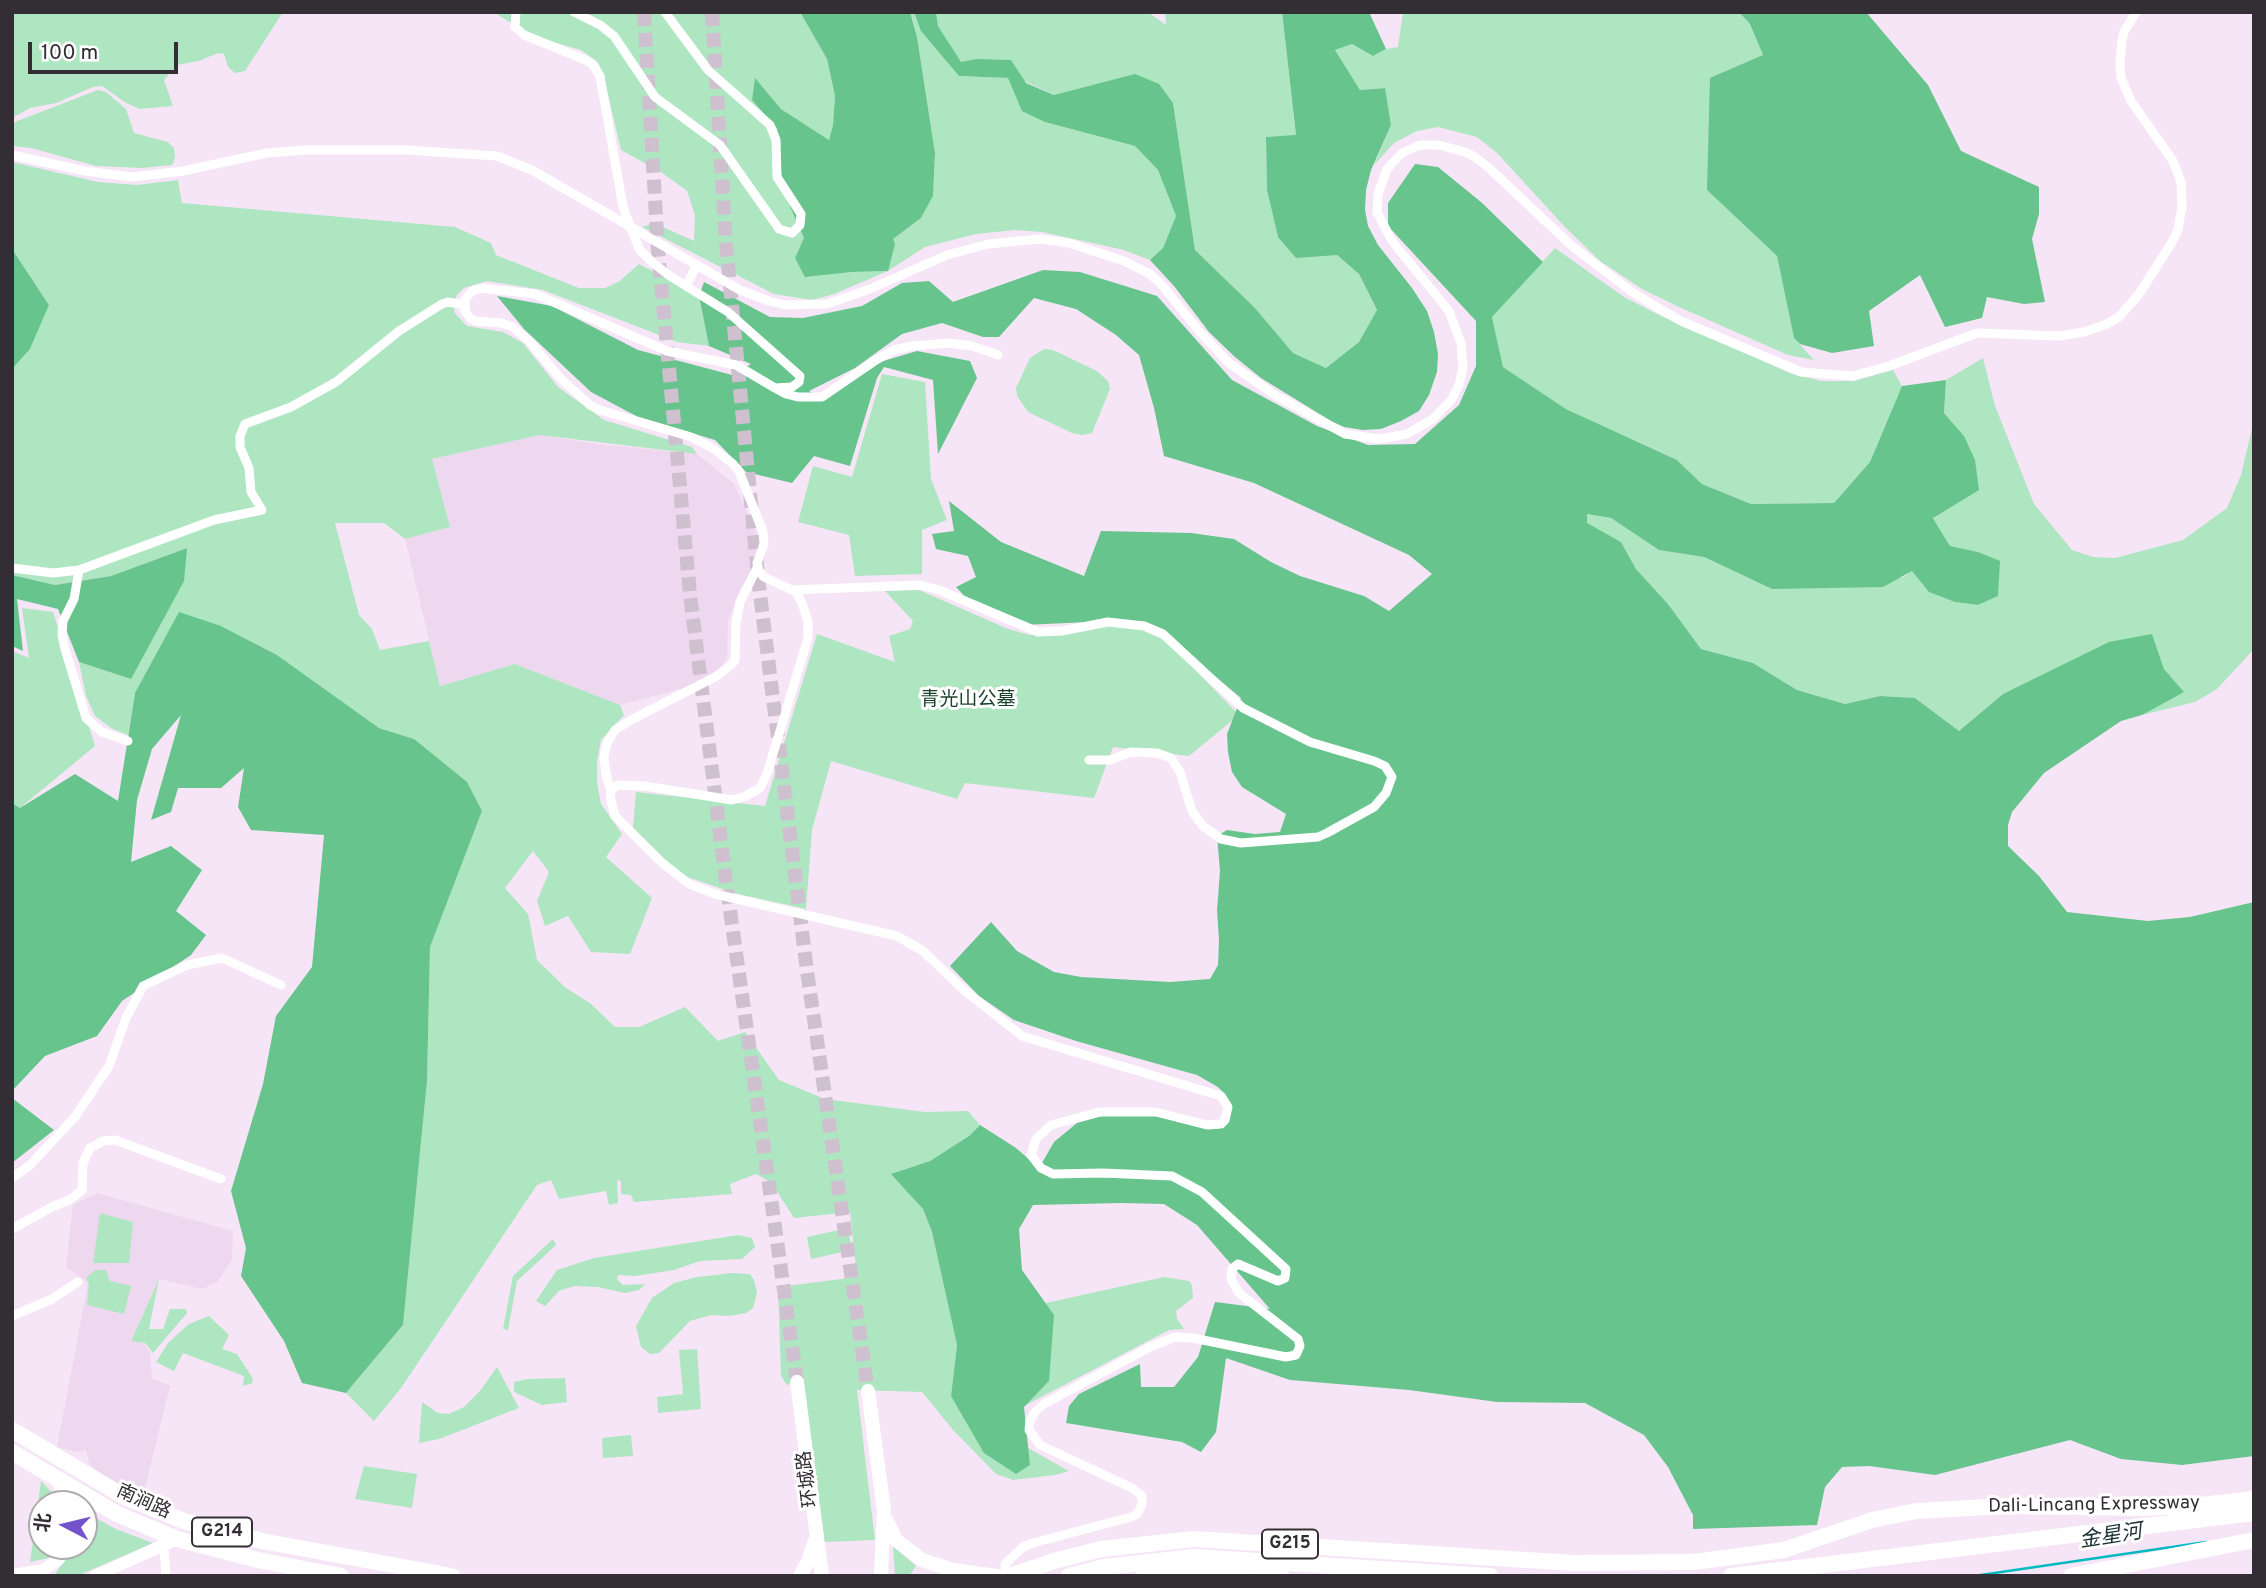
<!DOCTYPE html>
<html>
<head>
<meta charset="utf-8">
<style>
	body { margin:0 }
	#map { position:relative; width:2266px; height:1588px; overflow:hidden; background:#f6e5f7; font-family:Overpass,"Noto Sans SC",sans-serif }
	canvas { display:block }
	.frame { position:absolute; inset:0; border:14px solid #332d34; pointer-events:none }
	.north { position:absolute; left:28px; top:1490px; width:70px; height:70px; box-sizing:border-box; background:#fff; border:2px solid #adabae; border-radius:50%; rotate:277deg; font-size:19px; font-weight:700; line-height:28px; text-align:center; color:#332d34 }
	.north::after { content:''; display:block; margin:auto; width:24px; height:32px; background:#7452cb; clip-path:polygon(50% 0,100% 100%,50% 72%,0 100%) }
	.scale { position:absolute; left:28px; top:42px; width:150px; height:32px; box-sizing:border-box; border:4px solid #332d34; border-top:0; padding-left:9px; font-size:21px; line-height:24px; white-space:nowrap; color:#332d34; -webkit-text-stroke:5px #fff; paint-order:stroke }
</style>
</head>
<body>
<div id="map">
<canvas width="2266" height="1588"></canvas>
<div class="frame"></div>
<div class="north">北</div>
<div class="scale">100 m</div>
</div>
<script>
const ctx = document.querySelector('canvas').getContext('2d');
ctx.lineJoin = 'round';
function fill(path, color) {
  ctx.fillStyle = color;
  ctx.fill(path, 'evenodd');
}
function shape(rows) {
  const path = new Path2D();
  for (const r of rows) {
    path.moveTo(r[0], r[1]);
    for (let i = 2; i < r.length; i += 2) path.lineTo(r[i], r[i + 1]);
  }
  return path;
}
function stroke(path, color, width, dash) {
  ctx.strokeStyle = color;
  ctx.lineWidth = width;
  ctx.lineCap = dash ? 'butt' : 'round';
  ctx.setLineDash(dash || []);
  ctx.stroke(path);
}
function drawText(font, color, halo, rows, align = 'center') {
  ctx.font = font + ' Overpass,"Noto Sans SC",sans-serif';
  ctx.lineWidth = 6;
  ctx.setLineDash([]);
  ctx.textBaseline = 'middle';
  ctx.strokeStyle = halo;
  ctx.fillStyle = color;
  for (const [text, x, y, turn = 0] of rows) {
    ctx.save();
    ctx.translate(x, y);
    ctx.rotate((+turn || 0) * Math.PI / 180);
    ctx.textAlign = isNaN(turn) ? turn : align;
    if (halo) ctx.strokeText(text, 0, 0);
    ctx.fillText(text, 0, 0);
    ctx.restore();
  }
}
fill(shape([
	[540,435,599,444,697,454,734,484,759,538,751,573,739,592,728,620,727,657,723,665,714,673,684,688,620,705,515,664,440,686,405,539,450,527,432,459],
	[97,1193,233,1231,232,1259,218,1282,202,1289,159,1279,131,1340,144,1344,150,1352,152,1378,170,1386,144,1492,114,1485,90,1465,86,1450,78,1452,57,1447,88,1283,66,1267,73,1205]
]), '#eed8f0');
fill(shape([
	[12,12,283,12,245,71,235,73,228,67,224,54,218,53,199,61,177,65,164,80,173,106,140,109,126,103,102,86,93,87,56,103,30,108,12,118],
	[497,12,800,12,827,59,835,96,833,125,829,140,781,109,755,79,752,100,777,127,783,191,804,238,851,272,887,271,893,239,921,218,933,196,935,153,917,37,910,12,914,12,922,31,959,76,1008,78,1045,122,1135,146,1158,170,1176,216,1163,248,1150,260,1124,250,1042,232,1015,230,976,234,925,247,888,271,834,294,812,300,774,294,642,227,654,223,694,241,695,215,687,191,661,172,621,150,603,73,598,62,581,50,535,37,498,15],
	[936,12,1148,12,1166,25,1165,12,1282,12,1296,136,1266,137,1267,190,1278,237,1337,255,1359,274,1377,311,1359,342,1326,368,1293,353,1255,308,1195,250,1173,103,1093,85,1055,95,976,59,961,63,938,26],
	[1403,12,1739,12,1750,24,1763,55,1707,190,1777,256,1794,338,1814,360,1788,355,1679,307,1642,289,1600,261,1565,227,1497,153,1477,137,1438,127,1417,131,1394,143,1374,165,1391,125,1384,88,1360,90,1335,50,1352,44,1373,56,1386,49,1398,47],
	[98,90,106,92,126,109,134,133,168,142,174,148,175,157,172,165,142,168,96,166,31,148,12,146,12,123],
	[12,162,98,182,137,185,178,180,182,203,455,227,491,243,496,255,579,288,605,288,620,281,639,264,699,296,709,346,677,342,543,290,487,281,464,288,456,296,454,312,467,326,503,332,523,343,558,387,604,420,692,447,697,454,540,435,432,459,450,527,405,539,384,523,335,523,359,615,372,629,380,650,429,641,440,686,515,664,620,705,624,715,601,740,597,761,597,783,601,804,622,834,606,857,652,898,630,954,591,952,568,916,545,926,537,901,549,872,533,851,505,888,528,914,537,960,566,988,590,1003,615,1027,639,1027,685,1007,718,1041,745,1032,779,1080,825,1099,925,1112,968,1111,980,1125,969,1136,930,1161,892,1174,923,1209,932,1232,957,1345,951,1396,1030,1465,1028,1448,1069,1471,1055,1475,1013,1480,996,1474,953,1430,922,1392,857,1390,875,1540,824,1542,803,1380,787,1385,781,1376,778,1287,857,1277,850,1212,794,1218,771,1182,756,1174,730,1184,732,1194,634,1202,631,1195,621,1194,621,1181,617,1180,618,1203,609,1205,606,1191,559,1199,551,1180,537,1185,401,1388,374,1421,346,1393,403,1325,427,1081,430,947,482,811,414,739,379,728,277,655,221,626,135,693,128,735,111,728,95,716,86,696,79,662,131,679,187,548,111,576,55,585,12,575,12,369,30,349,49,305,12,249],
	[1555,248,1624,297,1657,314,1790,373,1821,381,1854,381,1893,370,1902,386,1870,462,1834,503,1751,504,1702,484,1677,460,1566,409,1503,367,1492,317],
	[1044,349,1053,350,1097,371,1108,381,1110,389,1092,433,1082,435,1072,433,1028,412,1017,396,1016,388,1030,358],
	[1983,358,1995,406,2034,504,2072,550,2093,557,2115,558,2183,540,2227,508,2241,475,2254,420,2254,649,2217,689,2195,702,2142,715,2183,691,2164,669,2152,634,2003,694,1959,731,1915,698,1880,696,1845,704,1797,690,1753,663,1701,649,1668,604,1636,569,1621,542,1587,524,1587,514,1611,518,1659,550,1704,557,1772,589,1904,577,1912,570,1955,602,1978,605,1998,596,1978,552,1950,546,1933,517,1964,436,1944,413,1946,380],
	[882,374,925,382,931,479,947,520,922,530,922,574,855,576,849,535,798,522,813,466,852,477],
	[919,590,1008,629,1030,635,1096,624,1139,628,1168,642,1239,715,1189,756,1113,747,1094,798,965,783,957,799,831,761,812,830,806,909,738,894,681,875,633,828,636,792,765,806,817,634,895,662,889,636,910,629,913,621,885,591],
	[22,608,53,612,95,746,20,808,12,803,12,651,29,658],
	[100,1213,133,1222,129,1263,93,1263],
	[848,1228,852,1250,811,1259,807,1237],
	[738,1235,752,1238,755,1247,742,1259,700,1261,674,1270,635,1276,618,1275,617,1279,623,1285,645,1284,639,1290,625,1293,598,1287,574,1286,559,1291,545,1306,536,1301,557,1270,594,1258],
	[553,1239,556,1245,517,1281,508,1330,503,1329,513,1276],
	[95,1270,106,1270,110,1281,131,1286,124,1314,87,1305,89,1284,86,1278],
	[732,1273,750,1274,754,1280,757,1293,753,1308,746,1313,729,1316,711,1315,690,1321,659,1353,650,1354,641,1347,636,1326,652,1298,674,1283,697,1277],
	[1164,1277,1189,1281,1192,1285,1193,1298,1176,1311,1177,1319,1184,1329,1169,1330,1024,1406,1049,1381,1046,1303],
	[159,1279,149,1329,163,1329,170,1309,186,1309,187,1313,153,1353,145,1343,131,1341],
	[209,1316,229,1335,222,1349,237,1354,252,1377,253,1383,243,1386,244,1376,183,1353,174,1371,156,1362,168,1343,189,1324],
	[697,1349,701,1409,658,1413,657,1397,683,1394,679,1350],
	[497,1367,519,1408,439,1439,419,1443,422,1402,438,1413,449,1414,464,1407,480,1391],
	[565,1378,567,1402,542,1405,514,1392,514,1382,527,1379],
	[631,1435,633,1456,603,1458,602,1438],
	[364,1466,417,1474,412,1508,355,1499],
	[41,1481,63,1504,42,1504,42,1546,62,1546,53,1557,30,1562],
	[84,1512,118,1530,153,1543,77,1576,54,1576,74,1546,84,1546],
	[893,1546,916,1566,909,1576,895,1576]
]), '#aee6c1');
fill(shape([
	[800,12,910,12,917,37,935,153,933,196,921,218,893,239,895,244,888,271,851,272,805,277,795,258,804,238,783,191,777,128,752,100,755,78,781,109,829,140,833,125,835,96,827,59],
	[914,12,936,12,938,26,961,62,976,59,1011,60,1026,83,1054,95,1135,74,1159,84,1173,103,1195,250,1255,308,1293,353,1326,368,1359,342,1377,310,1359,274,1337,255,1296,258,1278,237,1267,190,1266,137,1296,135,1282,12,1369,12,1386,49,1373,56,1352,44,1335,50,1360,90,1385,88,1391,125,1371,170,1366,190,1365,210,1368,226,1378,245,1412,288,1427,311,1434,332,1438,354,1437,372,1429,395,1419,411,1401,421,1381,429,1363,430,1344,427,1331,421,1261,378,1235,357,1209,332,1174,286,1150,260,1163,248,1176,216,1158,170,1135,146,1045,122,1022,111,1008,78,959,76,921,31],
	[1739,12,1866,12,1928,85,1961,151,2039,187,2039,214,2032,239,2045,302,2024,304,1987,297,1982,318,1945,327,1920,275,1869,311,1874,346,1832,353,1800,344,1794,338,1777,256,1707,190,1710,78,1763,55,1750,24],
	[1415,164,1438,167,1481,202,1543,262,1492,317,1503,367,1566,409,1677,460,1702,484,1751,504,1834,503,1870,462,1902,386,1946,380,1944,413,1964,436,1975,460,1979,490,1933,518,1950,546,1978,552,2000,561,1998,596,1978,605,1955,602,1929,592,1912,571,1883,587,1772,589,1704,557,1659,550,1611,518,1587,514,1587,523,1621,542,1636,569,1668,604,1701,649,1753,663,1797,690,1845,704,1880,696,1915,698,1959,731,2003,694,2109,642,2152,634,2164,669,2184,692,2142,715,2121,721,2044,773,2012,812,2008,825,2008,846,2039,876,2067,912,2148,921,2190,917,2254,902,2254,1456,2182,1465,2121,1459,2070,1440,1935,1475,1869,1466,1842,1467,1825,1487,1817,1525,1693,1529,1693,1515,1668,1467,1644,1435,1585,1403,1497,1402,1409,1390,1290,1380,1226,1358,1216,1432,1201,1452,1182,1442,1066,1423,1069,1406,1079,1394,1140,1364,1141,1387,1174,1387,1198,1357,1215,1302,1270,1309,1197,1225,1164,1204,1122,1203,1033,1205,1019,1229,1022,1270,1054,1315,1049,1381,1024,1407,1030,1465,1016,1474,984,1453,951,1396,957,1345,932,1232,923,1209,891,1174,930,1161,969,1136,980,1125,1016,1148,1039,1168,1054,1142,1077,1123,1110,1114,1166,1116,1217,1129,1224,1125,1230,1104,1225,1094,1218,1087,1197,1075,1076,1041,1014,1020,979,996,950,966,991,922,1017,951,1054,972,1081,977,1170,982,1210,979,1218,965,1219,941,1217,910,1220,871,1217,836,1227,830,1255,834,1280,832,1286,814,1242,787,1232,772,1228,752,1227,734,1241,698,1210,672,1145,626,1109,621,1024,625,971,603,956,587,976,577,968,556,936,549,932,534,954,531,949,501,1001,542,1084,576,1101,531,1191,533,1234,539,1271,562,1300,576,1364,596,1389,611,1432,574,1409,555,1254,483,1164,456,1154,408,1139,355,1116,335,1076,309,1034,298,999,337,983,337,942,323,902,334,855,368,809,391,824,400,880,362,917,351,970,361,977,378,938,454,933,380,884,367,877,378,850,466,814,456,792,483,746,472,715,440,638,417,591,392,524,329,497,296,552,306,638,350,732,375,751,364,709,346,699,296,704,282,770,317,803,318,862,306,902,283,929,281,953,302,1043,270,1080,272,1157,296,1232,380,1317,426,1368,445,1415,444,1459,405,1476,366,1476,321,1388,226,1388,203],
	[12,249,49,305,30,349,12,369],
	[187,548,184,581,131,679,79,662,58,609,17,599,23,651,12,646,12,575,55,585,111,576],
	[179,612,221,626,277,655,379,728,414,739,467,782,482,811,430,947,427,1081,403,1325,346,1393,302,1383,284,1341,241,1276,246,1248,231,1191,263,1084,276,1016,312,967,324,835,251,830,238,807,244,768,221,788,178,788,171,812,151,820,181,715,152,749,137,800,131,862,171,846,202,870,176,911,206,935,191,955,122,1001,97,1036,45,1056,12,1091,12,803,20,808,75,774,118,801,135,693],
	[12,1098,54,1130,12,1163]
]), '#66c48c');
stroke(shape([
	[1974,1576,2206,1542]
]), '#02bbc2', 2.5);
stroke(shape([
	[644,12,658,250,690,594,726,882,797,1382],
	[712,12,726,244,759,586,807,971,868,1391]
]), '#cfc0d0', 14, [14, 7]);
stroke(shape([
	[516,12,515,27,524,35,586,60,592,64,600,76,623,207,639,249,653,263,670,276,728,312,800,376,799,382,792,387,775,388,736,365,667,351,535,294,481,288,472,291,465,299,465,311,470,318,475,321,501,323,513,327,530,342,560,378,590,405,600,410,691,437,711,447,732,463,739,471,763,532,764,544,757,563,759,571,764,577,796,592,802,603,808,622,808,638,767,774,760,788,744,797,732,800,645,786,618,785,612,789,610,797,615,816,660,861,689,884,715,894,897,936,923,951,964,990,1022,1036,1221,1096,1228,1107,1225,1120,1221,1124,1207,1125,1156,1112,1099,1112,1051,1125,1036,1139,1031,1155,1041,1168,1053,1174,1103,1173,1172,1176,1202,1192,1286,1269,1285,1278,1278,1281,1238,1264,1232,1269,1231,1279,1239,1293,1298,1339,1300,1346,1296,1355,1286,1357,1193,1338,1175,1337,1150,1347,1044,1404,1035,1412,1030,1421,1029,1430,1040,1445,1132,1488,1142,1496,1142,1505,1137,1514,1131,1517,1033,1543,1023,1547,1005,1564,1006,1576],
	[574,12,600,25,614,36,655,97,720,145,779,229,792,233,800,225,801,214,777,177,776,140,770,125,708,70,665,12],
	[12,155,85,171,132,177,183,171,267,153,305,150,406,150,497,156,532,170,740,290,769,301,785,305,827,304,870,289,947,255,988,244,1040,239,1069,243,1124,261,1150,274,1162,285,1199,331,1229,363,1275,395,1345,434,1379,439,1407,434,1433,419,1452,399,1459,385,1463,368,1461,343,1449,311,1392,241,1377,212,1378,194,1387,169,1402,153,1420,145,1439,145,1465,152,1475,157,1489,168,1572,246,1632,292,1658,308,1681,321,1801,372,1853,376,1889,366,1977,333,2059,336,2084,332,2107,324,2119,317,2139,294,2171,244,2178,230,2182,206,2181,182,2173,161,2131,101,2121,78,2120,62,2122,41,2124,32,2136,12],
	[686,286,697,265],
	[777,389,786,394,798,397,822,397,876,360,894,350,912,346,949,343,972,346,998,355],
	[12,568,53,573,79,570,214,520,262,510,251,492,249,468,240,447,240,436,245,424,291,407,336,382,399,331,442,304,448,302,465,305],
	[79,570,74,599,63,621,62,635,65,649,86,718,102,732,128,741],
	[793,590,920,585,939,590,1038,632,1062,631,1108,622,1144,626,1163,634,1243,708,1310,742,1374,761,1385,766,1392,777,1386,793,1374,807,1327,833,1318,837,1241,843,1221,839,1203,826,1192,811,1180,772,1171,758,1157,753,1131,752,1110,760,1089,760],
	[611,792,606,774,604,757,607,743,615,730,631,720,717,676,732,664,735,660,736,623,740,602,758,566],
	[12,1178,29,1166,75,1117,109,1066,126,1018,143,986,187,965,222,958,281,985],
	[12,1229,52,1207,71,1199,82,1190,83,1163,90,1148,103,1141,115,1140,221,1179],
	[12,1316,50,1300,78,1282],
	[164,1546,166,1576]
]), '#fff', 9);
stroke(shape([
	[57,1482,72,1504],
	[12,1575,43,1570,58,1560,68,1546],
	[95,1576,177,1539],
	[1141,1576,1194,1571,1284,1576]
]), '#fff', 12);
stroke(shape([
	[797,1382,822,1576],
	[868,1391,884,1511,881,1576],
	[887,1521,896,1540,922,1560,953,1570,997,1576],
	[800,1576,808,1561,815,1541]
]), '#fff', 14);
stroke(shape([
	[12,1430,125,1497,184,1521,262,1541,452,1576],
	[12,1452,117,1514,177,1539,258,1560,341,1576],
	[1009,1576,1054,1561,1101,1549,1194,1539,1574,1563,1694,1562,1784,1550,1872,1520,1916,1511,2006,1506,2144,1508,2201,1505,2254,1499],
	[1069,1576,1104,1567,1194,1557,1490,1576],
	[1731,1576,2254,1513],
	[2071,1576,2254,1540]
]), '#fff', 16);
for (const [x, y, w] of [
	[222,1532,60],
	[1290,1544,56]
]) {
  const box = new Path2D();
  box.roundRect(x - w / 2, y - 14.5, w, 29, 5);
  ctx.fillStyle = '#fff';
  ctx.fill(box);
  stroke(box, '#332d34', 2);
}
drawText('bold 18px', '#332d34', null, [
	["G214",222,1532],
	["G215",1290,1544]
]);
drawText('19px', '#183f29', '#fff', [
	["青光山公墓",968,701]
]);
drawText('19px', '#332d34', '#fff', [
	["环城路",809,1479,-97],
	["南涧路",143,1503,24],
	["Dali-Lincang Expressway",2094,1506,-1]
]);
drawText('italic 21px', '#1a3233', '#fff', [
	["金星河",2111,1538,-9]
]);
</script>
</body>
</html>
